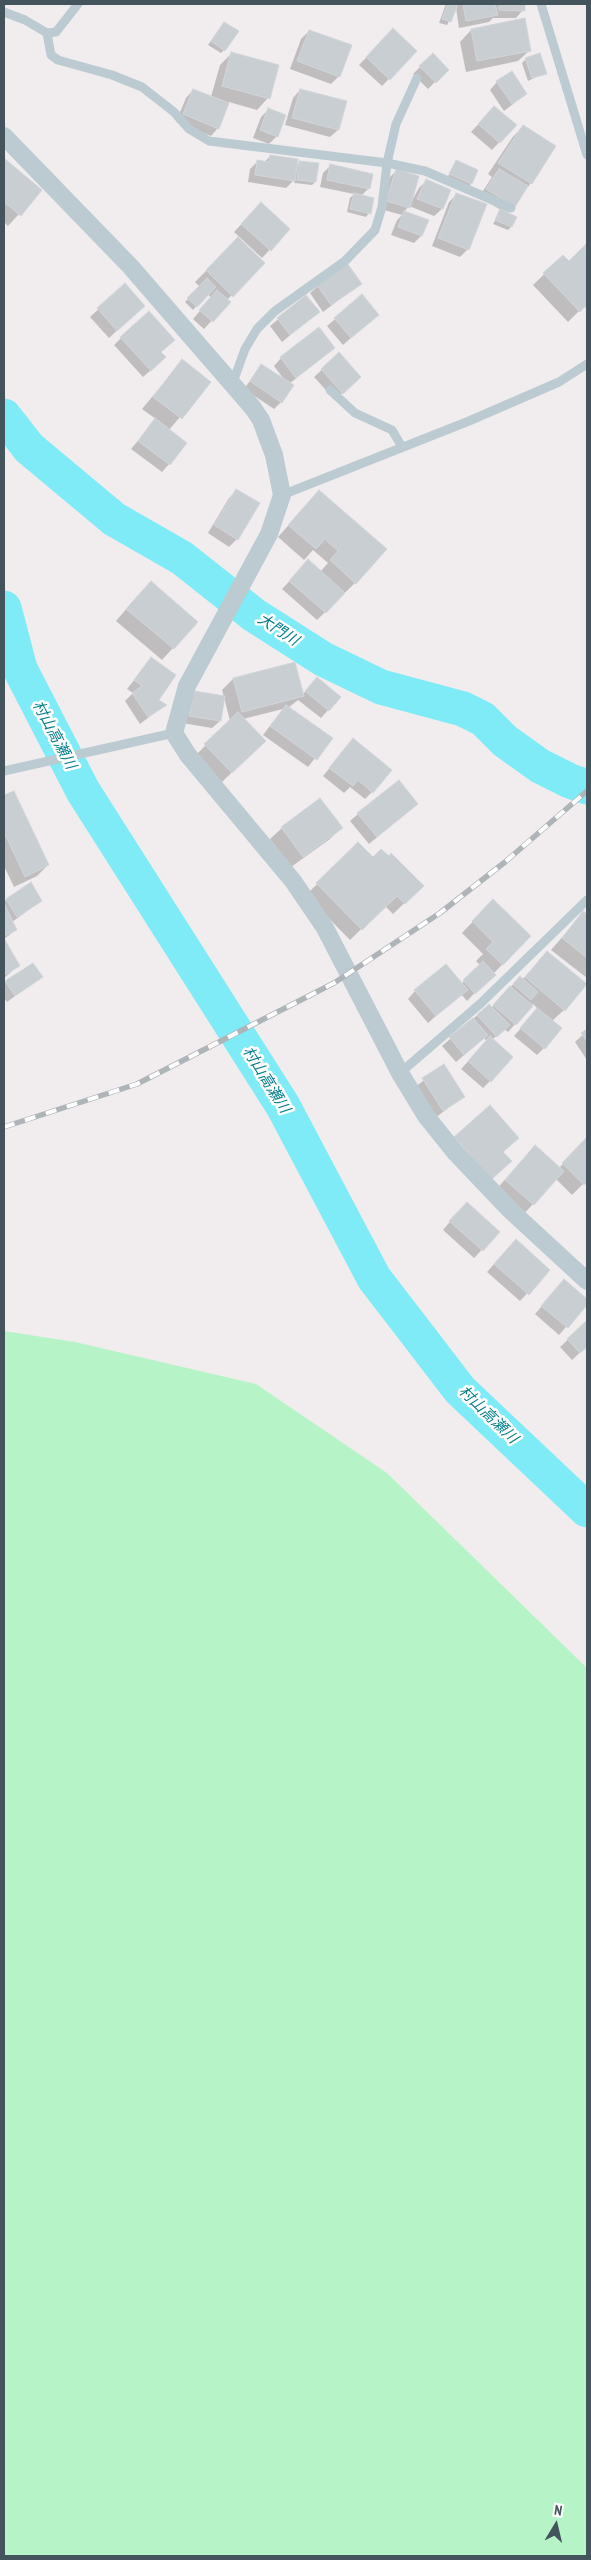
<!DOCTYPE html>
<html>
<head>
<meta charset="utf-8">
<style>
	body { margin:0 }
	#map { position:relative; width:591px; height:2560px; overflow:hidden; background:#f1edee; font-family:"PT Sans Narrow",sans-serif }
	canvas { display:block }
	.frame { position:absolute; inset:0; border:5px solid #44545d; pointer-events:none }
	.north { position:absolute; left:531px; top:2500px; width:50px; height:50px; -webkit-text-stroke:4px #fff; paint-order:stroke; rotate:9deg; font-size:14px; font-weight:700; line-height:20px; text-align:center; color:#44545d }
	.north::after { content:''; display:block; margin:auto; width:18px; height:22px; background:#44545d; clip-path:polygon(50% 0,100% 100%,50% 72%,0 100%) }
</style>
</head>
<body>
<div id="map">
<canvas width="591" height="2560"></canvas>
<div class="frame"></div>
<div class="north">N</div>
</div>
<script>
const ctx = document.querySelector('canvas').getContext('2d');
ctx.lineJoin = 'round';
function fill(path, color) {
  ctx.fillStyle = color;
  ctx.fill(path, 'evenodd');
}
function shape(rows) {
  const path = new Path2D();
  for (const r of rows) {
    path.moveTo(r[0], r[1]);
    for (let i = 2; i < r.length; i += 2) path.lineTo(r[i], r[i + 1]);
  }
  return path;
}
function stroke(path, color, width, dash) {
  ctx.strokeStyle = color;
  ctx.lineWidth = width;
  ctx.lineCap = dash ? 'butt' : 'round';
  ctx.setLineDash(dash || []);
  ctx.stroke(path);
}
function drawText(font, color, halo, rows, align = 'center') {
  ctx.font = font + ' "PT Sans Narrow","Noto Sans JP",sans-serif';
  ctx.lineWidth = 5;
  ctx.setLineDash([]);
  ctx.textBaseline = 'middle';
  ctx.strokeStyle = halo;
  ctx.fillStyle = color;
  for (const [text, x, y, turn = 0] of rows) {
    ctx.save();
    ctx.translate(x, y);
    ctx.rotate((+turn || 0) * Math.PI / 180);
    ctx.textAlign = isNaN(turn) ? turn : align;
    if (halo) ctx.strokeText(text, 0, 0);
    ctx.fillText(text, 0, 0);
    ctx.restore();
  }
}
fill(shape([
	[4,1331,75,1342,256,1384,387,1473,587,1668,587,2556,4,2556]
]), '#b6f4c7');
fill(shape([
	[446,4,523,4,523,10,516,18,493,18,489,22,459,28,456,8,447,25,439,23],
	[221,27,224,50,221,53,208,45],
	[393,30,416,51,382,86,359,65],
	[471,30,530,50,518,61,466,72,460,42],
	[309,31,339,76,331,84,290,69,301,39],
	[232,53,268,98,257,110,229,102,218,128,211,136,176,122,186,98,193,90,211,97,220,65],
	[432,55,447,70,428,89,413,74],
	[526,59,545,73,528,81,522,63],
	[497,82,526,94,504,111,490,90],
	[300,90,345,102,338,130,330,137,285,125,293,98],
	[268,110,277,136,269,144,253,138,261,117],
	[487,115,515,125,492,150,471,132],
	[523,126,531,183,507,214,511,227,508,230,493,224,501,210,479,197,492,177,488,174,512,138],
	[270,156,296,166,300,162,315,182,312,185,294,183,295,179,286,188,248,182,250,169,257,162,264,163],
	[4,159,40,191,8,226,4,222],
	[456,162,471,184,468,187,447,178],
	[330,166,369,188,361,196,369,213,366,217,347,212,350,198,354,194,320,187,323,173],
	[396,171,410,204,419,188,426,181,449,190,442,209,434,216,409,206,404,212,427,221,421,236,414,243,391,235,397,220,402,215,380,209,389,178],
	[457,194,468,249,460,257,432,246,449,202],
	[253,212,289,229,262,258,234,232],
	[238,239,263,263,227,300,229,302,204,329,193,319,211,298,208,294,193,310,185,302,200,287,195,282],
	[586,246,587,309,584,306,568,322,533,285,563,256,569,262],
	[360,284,323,312,310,293,318,286],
	[125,285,136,313,109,338,90,317],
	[306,296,318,312,282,342,270,326],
	[362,296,377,315,343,345,327,326],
	[121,338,160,352,157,365,143,377,114,345],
	[334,348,289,384,281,402,274,409,244,389,261,366,286,382,274,366,281,358],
	[339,354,352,384,335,400,314,377],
	[182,361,209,382,169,430,169,464,162,472,131,449,156,419,142,409],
	[236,491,237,539,229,547,208,533,229,498],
	[319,491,355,583,317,620,282,589,301,569,320,572,328,563,313,550,304,560,278,537],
	[139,594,173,648,162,660,116,621],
	[151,659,157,700,165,705,140,724,125,701,133,693,127,689],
	[233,679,302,695,310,687,339,698,321,718,298,700,288,708,331,738,308,767,263,735,283,709,243,719,264,741,220,784,194,757,230,721,224,697,220,721,212,728,182,723,186,700,224,697,222,690],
	[346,748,372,792,365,799,350,787,344,793,323,776],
	[13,792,48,865,37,876,14,887,4,866,4,797],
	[320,800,341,828,330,839,291,867,270,839,282,828],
	[417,804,369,844,350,821,358,814],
	[358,844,373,859,422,886,393,914,385,906,350,940,306,895],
	[6,900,41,901,12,922,16,930,4,939,4,902],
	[482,912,530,936,467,1001,461,994,428,1023,408,999,415,991,461,984,481,966,476,961,483,954,462,933],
	[584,912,587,915,587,978,551,950],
	[4,942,18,966,4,978],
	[547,952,564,1010,552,1021,544,1048,537,1055,514,1036,538,1009,533,1004,508,1032,504,1029,492,1040,490,1081,483,1088,461,1069,487,1041,484,1038,456,1062,442,1046,489,1005,491,1008,520,977,522,980],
	[41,977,7,1002,4,998,4,984,6,982],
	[587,1031,587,1060,575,1042],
	[443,1066,463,1097,435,1118,415,1087],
	[587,1139,587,1180,572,1195,556,1179,522,1216,494,1192,524,1158,559,1168],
	[459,1211,499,1232,474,1258,443,1230],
	[508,1248,549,1270,520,1301,487,1272],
	[564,1281,587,1300,587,1303,559,1335,535,1314],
	[587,1322,587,1346,572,1360,560,1347]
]), '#0003');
stroke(shape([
	[4,416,29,448,114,519,182,558,254,615,323,659,381,687,463,709,483,719,505,741,540,766,570,781,587,787],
	[4,608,20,669,83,791,283,1106,374,1278,460,1390,587,1510]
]), '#7eebf6', 35);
const building = shape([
	[448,4,458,4,451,22,442,19,448,4],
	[463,4,495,4,498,15,466,21,463,4],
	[499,4,525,4,525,11,499,10,499,4],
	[525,18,531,51,477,61,471,29,525,18],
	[224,22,239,31,225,51,211,41,224,22],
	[393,28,417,51,390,80,366,57,393,28],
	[309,30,352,45,340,77,297,61,309,30],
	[231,52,279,65,270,99,222,86,231,52],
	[433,53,449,70,436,83,419,66,433,53],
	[540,53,547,74,532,78,525,58,540,53],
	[512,71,527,94,512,104,496,81,512,71],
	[193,89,229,103,219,129,183,114,193,89],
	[300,89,347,101,339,130,292,118,300,89],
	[494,106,517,125,500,143,478,124,494,106],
	[268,108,286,115,278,137,260,130,268,108],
	[523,125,556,146,532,184,498,163,523,125],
	[270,155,298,159,295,181,255,175,257,160,269,162,270,155],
	[4,158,42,190,21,216,4,202,4,158],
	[456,160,478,170,472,184,449,174,456,160],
	[299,161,319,163,316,182,297,180,299,161],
	[330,164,373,174,370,189,327,180,330,164],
	[396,169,419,176,410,208,386,201,396,169],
	[499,169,528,186,515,207,486,189,499,169],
	[426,179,451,190,443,209,417,199,426,179],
	[354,193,374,198,371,214,350,209,354,193],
	[456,193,487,204,469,250,438,238,456,193],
	[261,202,290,229,271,251,241,224,261,202],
	[500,209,517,217,512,227,495,220,500,209],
	[404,211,429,220,422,236,398,227,404,211],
	[238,237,265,263,233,297,206,270,238,237],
	[586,244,587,304,580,312,543,273,563,255,569,261,586,244],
	[347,263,362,284,331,305,317,285,347,263],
	[207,278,216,287,197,307,187,298,207,278],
	[125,283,145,306,117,331,97,308,125,283],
	[217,290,231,302,213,322,199,310,217,290],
	[362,294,379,315,351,338,334,318,362,294],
	[306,295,320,312,290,335,277,318,306,295],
	[149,311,175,340,161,352,166,357,151,371,120,337,149,311],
	[319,327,335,348,296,378,280,357,319,327],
	[339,352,361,377,343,394,321,369,339,352],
	[182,359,211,382,182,419,153,397,182,359],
	[261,364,294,385,282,403,250,381,261,364],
	[155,418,187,443,170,465,138,441,155,418],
	[236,489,260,503,238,540,214,525,236,489],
	[319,490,387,549,356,584,330,560,338,551,325,539,316,549,288,525,319,490],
	[308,559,345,593,326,613,289,581,308,559],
	[151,581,198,622,174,649,126,609,151,581],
	[151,657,176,675,159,700,167,705,148,717,132,693,142,686,134,680,151,657],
	[295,662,304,696,242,712,233,678,295,662],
	[317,677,341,697,329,711,305,691,317,677],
	[194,691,225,696,221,721,189,716,194,691],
	[286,705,333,738,317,760,270,726,286,705],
	[238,712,266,741,232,773,204,744,238,712],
	[353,738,392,770,373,793,358,780,353,786,329,768,353,738],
	[399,780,418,804,377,837,357,813,399,780],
	[14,791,49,865,25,877,4,832,4,795,14,791],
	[320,798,343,828,303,857,281,827,320,798],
	[358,842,373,857,381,849,389,856,391,853,424,886,405,904,397,896,362,930,316,883,358,842],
	[31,882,42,901,17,917,6,899,31,882],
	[493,899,531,936,503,965,486,949,493,942,472,921,493,899],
	[4,903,17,930,4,936,4,903],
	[583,911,587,914,587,958,562,938,583,911],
	[5,940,20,966,4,975,4,941,5,940],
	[547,951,587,984,565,1011,525,977,547,951],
	[483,961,496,975,475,994,463,980,483,961],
	[33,963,43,977,15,996,5,981,33,963],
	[446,964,468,990,436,1016,414,990,446,964],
	[520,976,538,992,531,1000,513,984,520,976],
	[510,986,533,1006,516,1025,493,1005,510,986],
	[489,1004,510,1025,497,1037,477,1015,489,1004],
	[537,1008,562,1028,545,1049,520,1028,537,1008],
	[473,1018,488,1035,464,1055,449,1037,473,1018],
	[587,1029,587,1041,581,1033,587,1029],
	[490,1036,513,1057,491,1082,468,1061,490,1036],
	[444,1064,465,1097,443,1111,422,1078,444,1064],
	[490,1105,519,1138,503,1152,512,1161,492,1179,454,1137,490,1105],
	[587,1137,587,1182,584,1185,562,1163,587,1137],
	[535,1145,564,1171,534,1205,505,1180,535,1145],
	[467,1202,500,1232,483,1251,449,1221,467,1202],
	[516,1239,550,1270,529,1295,494,1264,516,1239],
	[564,1279,587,1299,587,1305,568,1328,541,1306,564,1279],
	[587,1320,587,1347,580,1353,567,1339,587,1320]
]);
fill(building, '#c9ced3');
stroke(building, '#d1d5da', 1);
stroke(shape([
	[541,4,587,155],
	[4,12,25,20,47,33,56,32,78,4],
	[47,33,51,55,58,60,112,75,142,87,174,112,189,129,209,141,387,163,382,207,375,230,345,261,275,311,257,329,245,349,232,385],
	[417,78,396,124,387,163,425,171,511,208],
	[330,390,355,413,392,430,402,447],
	[282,495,469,421,559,382,587,364],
	[4,771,174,733],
	[400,1073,480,1004,587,900]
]), '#bccbd2', 9);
stroke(shape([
	[4,136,130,266,253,408,261,420,274,455,282,495,269,534,187,686,174,733,188,755,293,881,325,928,400,1073,426,1116,454,1151,510,1210,587,1281]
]), '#bccbd2', 18);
const rail = shape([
	[4,1127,137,1084,334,983,440,913,505,862,587,791]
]);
stroke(rail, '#afb4b9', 5.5);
stroke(rail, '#fff', 4, [11]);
drawText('italic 15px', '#047f8b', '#fff', [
	["大門川",278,630,33],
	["村山高瀬川",54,735,62],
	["村山高瀬川",266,1080,58],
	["村山高瀬川",488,1415,44]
]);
</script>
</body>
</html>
